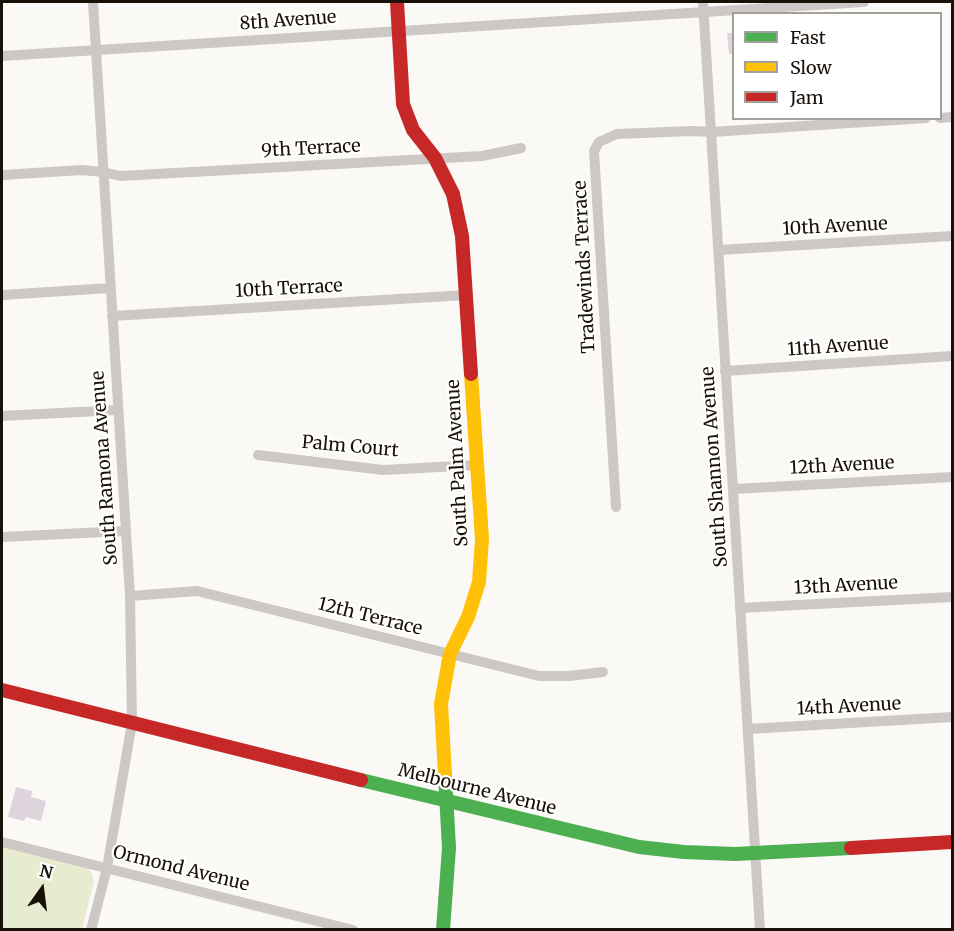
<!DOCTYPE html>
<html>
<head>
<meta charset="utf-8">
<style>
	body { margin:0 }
	#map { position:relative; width:954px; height:931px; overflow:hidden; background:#fbf9f6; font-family:Merriweather,serif }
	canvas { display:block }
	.frame { position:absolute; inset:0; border:3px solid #191108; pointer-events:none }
	.legend { position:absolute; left:732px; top:12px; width:210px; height:108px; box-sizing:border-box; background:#fff; border:2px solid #a3a09c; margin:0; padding:8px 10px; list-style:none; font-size:18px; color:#191108 }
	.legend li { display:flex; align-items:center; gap:12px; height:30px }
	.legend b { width:30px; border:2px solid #a3a09c }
	.north { position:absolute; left:12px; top:859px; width:60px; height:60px; -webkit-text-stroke:4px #fff; paint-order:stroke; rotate:14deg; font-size:16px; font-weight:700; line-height:24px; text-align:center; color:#191108 }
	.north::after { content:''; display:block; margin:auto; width:21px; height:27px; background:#191108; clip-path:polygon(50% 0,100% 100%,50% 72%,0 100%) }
</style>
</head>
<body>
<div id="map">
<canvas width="954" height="931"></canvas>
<div class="frame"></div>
<ul class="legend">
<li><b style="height:8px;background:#4caf50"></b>Fast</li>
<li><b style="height:8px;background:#ffc107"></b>Slow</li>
<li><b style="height:8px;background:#c62828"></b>Jam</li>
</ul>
<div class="north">N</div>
</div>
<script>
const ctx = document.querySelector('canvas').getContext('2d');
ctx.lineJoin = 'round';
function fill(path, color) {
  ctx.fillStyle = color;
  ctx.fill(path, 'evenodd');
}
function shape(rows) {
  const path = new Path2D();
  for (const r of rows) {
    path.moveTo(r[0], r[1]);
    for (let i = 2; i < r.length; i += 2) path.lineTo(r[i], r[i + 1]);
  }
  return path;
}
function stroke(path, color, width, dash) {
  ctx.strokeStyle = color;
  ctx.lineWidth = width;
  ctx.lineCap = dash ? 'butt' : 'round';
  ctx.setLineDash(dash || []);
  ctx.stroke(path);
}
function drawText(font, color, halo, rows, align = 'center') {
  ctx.font = font + ' Merriweather,serif';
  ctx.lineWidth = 4.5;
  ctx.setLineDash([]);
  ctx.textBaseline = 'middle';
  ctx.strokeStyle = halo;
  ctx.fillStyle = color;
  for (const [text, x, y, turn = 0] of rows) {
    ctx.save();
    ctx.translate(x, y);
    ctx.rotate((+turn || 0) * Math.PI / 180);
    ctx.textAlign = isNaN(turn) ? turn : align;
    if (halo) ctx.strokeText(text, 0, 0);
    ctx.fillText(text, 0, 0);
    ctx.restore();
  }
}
fill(shape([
	[2,845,83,864,92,873,94,882,82,929,2,930]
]), '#e7ecd0');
fill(shape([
	[727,33,734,33,734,54,729,54],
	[16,787,32,791,31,797,46,801,41,821,26,817,24,821,8,817]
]), '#ddd5db');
stroke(shape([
	[703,2,760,930],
	[2,56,864,2],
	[940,118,952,117],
	[2,175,82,170,103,172,120,176,482,156,521,148],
	[719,250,952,236],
	[2,295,110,288],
	[112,316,467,295],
	[725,371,952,356],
	[2,416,118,410],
	[258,455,383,470,476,465],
	[734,489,952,477],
	[616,507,594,151,599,142,617,134,692,131,712,132,926,118],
	[2,537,125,531],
	[130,596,197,591,539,676,569,676,603,672],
	[740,608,952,597],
	[748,729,952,717],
	[2,842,353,930],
	[91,930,107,868,132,723,130,596,93,2]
]), '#cdc8c6', 10);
stroke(shape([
	[361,780,639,847,684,852,735,854,851,848],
	[443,930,449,848,445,775]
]), '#4caf50', 14);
stroke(shape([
	[445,775,441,704,450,654,468,617,479,582,482,539,471,374]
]), '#ffc107', 14);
stroke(shape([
	[397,2,403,104,413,130,435,158,453,194,462,236,471,374],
	[2,690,361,780],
	[851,848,952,842]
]), '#c62828', 14);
drawText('18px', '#191108', '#fff', [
	["8th Avenue",288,21,-4],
	["9th Terrace",311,149,-3],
	["10th Avenue",835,227,-3],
	["Tradewinds Terrace",585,267,-93],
	["10th Terrace",289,289,-3],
	["11th Avenue",838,347,-4],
	["Palm Court",350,447,5],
	["South Palm Avenue",458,463,-93],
	["12th Avenue",842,466,-3],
	["South Shannon Avenue",715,467,-94],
	["South Ramona Avenue",105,468,-94],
	["13th Avenue",846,586,-3],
	["12th Terrace",370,617,14],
	["14th Avenue",849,707,-3],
	["Melbourne Avenue",477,790,14],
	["Ormond Avenue",181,869,14]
]);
</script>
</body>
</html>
